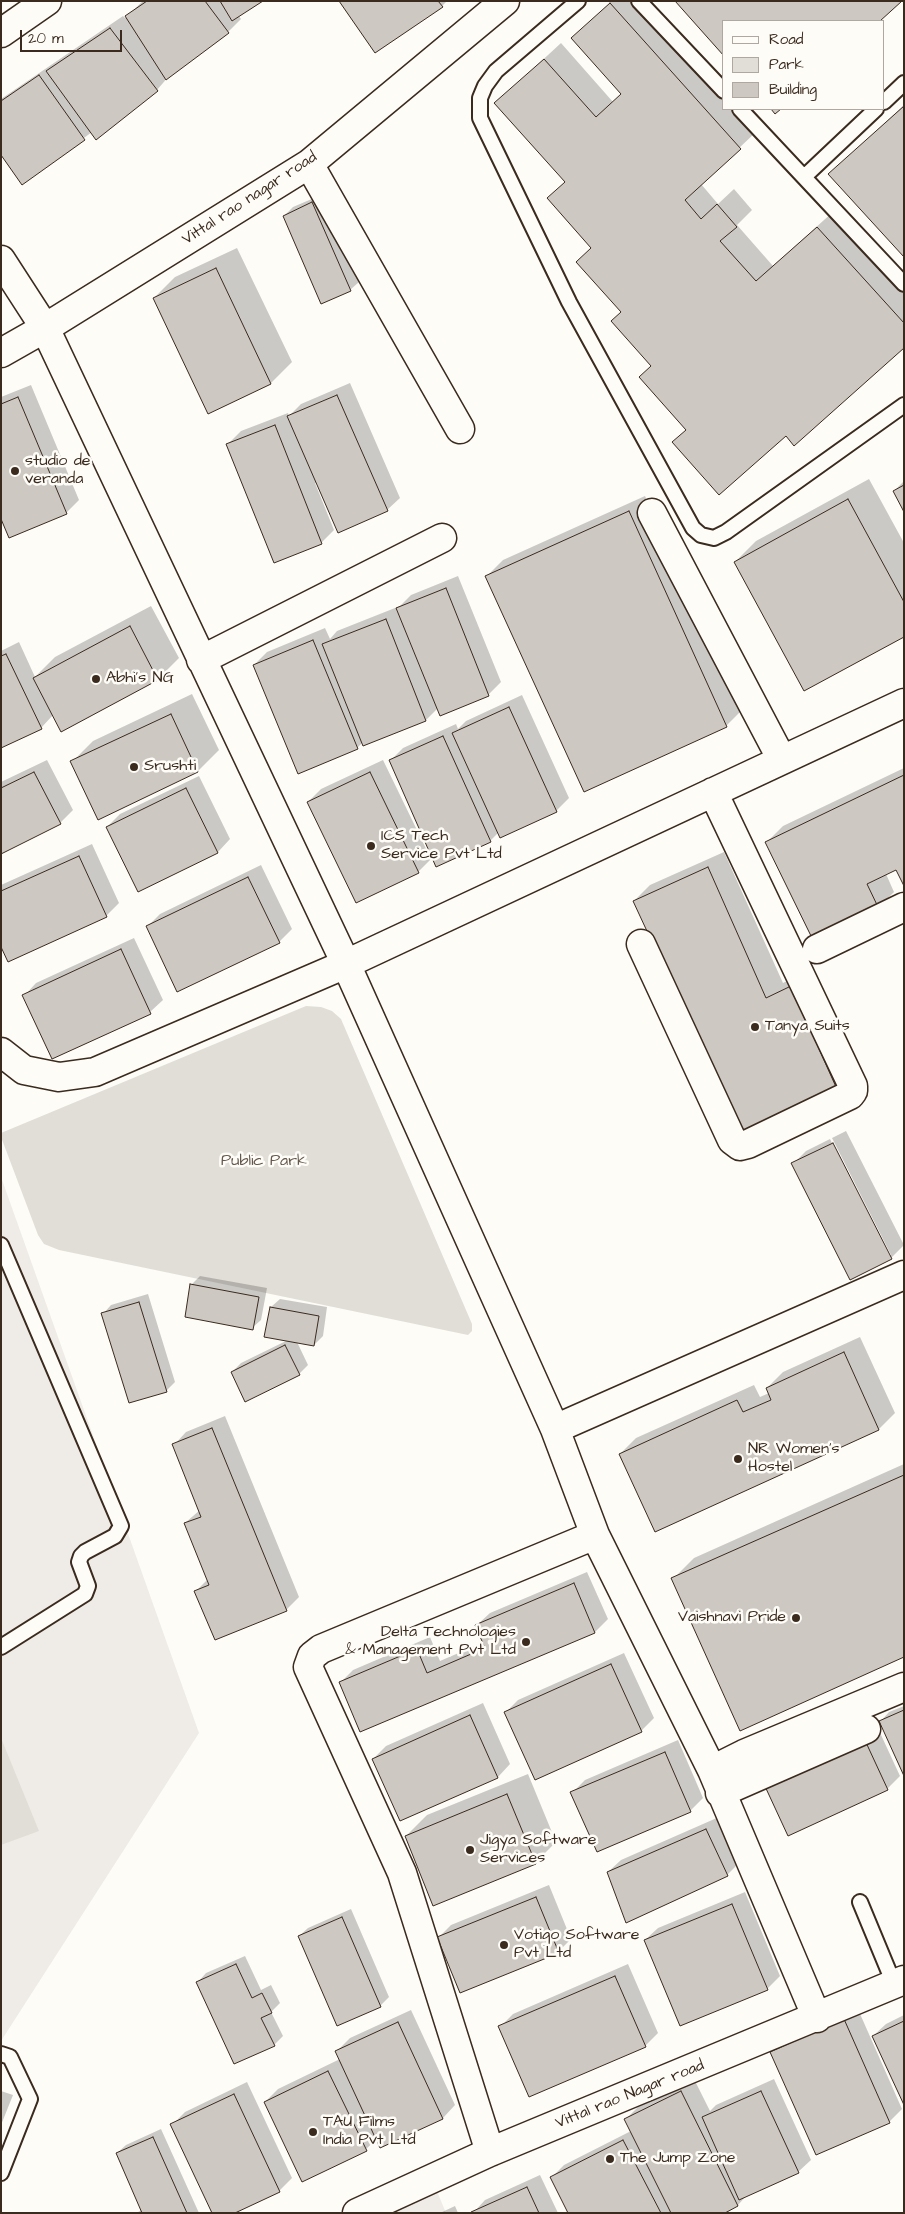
<!DOCTYPE html>
<html>
<head>
<meta charset="utf-8">
<style>
	body { margin:0 }
	#map { position:relative; width:905px; height:2214px; overflow:hidden; background:#fdfcf7; font-family:"Architects Daughter",sans-serif }
	canvas { display:block }
	.frame { position:absolute; inset:0; border:2px solid #3b2a1e; pointer-events:none }
	.legend { position:absolute; left:722px; top:20px; width:162px; height:90px; box-sizing:border-box; background:#fdfcf7; border:1px solid #afa8a0; margin:0; padding:6px 9px; list-style:none; font-size:15px; color:#3b2a1e }
	.legend li { display:flex; align-items:center; gap:10px; height:25px }
	.legend b { width:25px; border:1px solid #afa8a0 }
	.scale { position:absolute; left:20px; top:30px; width:102px; height:22px; box-sizing:border-box; border:2px solid #3b2a1e; border-top:0; padding-left:6px; font-size:15px; line-height:18px; white-space:nowrap; color:#3b2a1e; -webkit-text-stroke:4px #fdfcf7; paint-order:stroke }
</style>
</head>
<body>
<div id="map">
<canvas width="905" height="2214"></canvas>
<div class="frame"></div>
<ul class="legend">
<li><b style="height:6px;background:#fdfcf7"></b>Road</li>
<li><b style="height:14px;background:#e1ded7"></b>Park</li>
<li><b style="height:14px;background:#cdc8c2"></b>Building</li>
</ul>
<div class="scale">20 m</div>
</div>
<script>
const ctx = document.querySelector('canvas').getContext('2d');
ctx.lineJoin = 'round';
function fill(path, color) {
  ctx.fillStyle = color;
  ctx.fill(path, 'evenodd');
}
function shape(rows) {
  const path = new Path2D();
  for (const r of rows) {
    path.moveTo(r[0], r[1]);
    for (let i = 2; i < r.length; i += 2) path.lineTo(r[i], r[i + 1]);
  }
  return path;
}
function stroke(path, color, width, dash) {
  ctx.strokeStyle = color;
  ctx.lineWidth = width;
  ctx.lineCap = dash ? 'butt' : 'round';
  ctx.setLineDash(dash || []);
  ctx.stroke(path);
}
function drawText(font, color, halo, rows, align = 'center') {
  ctx.font = font + ' "Architects Daughter",sans-serif';
  ctx.lineWidth = 5;
  ctx.setLineDash([]);
  ctx.textBaseline = 'middle';
  ctx.strokeStyle = halo;
  ctx.fillStyle = color;
  for (const [text, x, y, turn = 0] of rows) {
    ctx.save();
    ctx.translate(x, y);
    ctx.rotate((+turn || 0) * Math.PI / 180);
    ctx.textAlign = isNaN(turn) ? turn : align;
    if (halo) ctx.strokeText(text, 0, 0);
    ctx.fillText(text, 0, 0);
    ctx.restore();
  }
}
fill(shape([
	[1,1177,199,1733,1,2041],
	[434,2184,446,2213,371,2213]
]), '#efece7');
fill(shape([
	[306,1006,321,1007,332,1011,341,1019,472,1324,472,1331,468,1335,59,1250,44,1244,38,1235,1,1137,1,1133],
	[1,1738,39,1831,1,1845]
]), '#e1ded7');
fill(shape([
	[143,1,260,1,238,15,241,19,228,32,169,76,157,90,92,132,22,184,1,153,1,99,123,16,125,18],
	[341,1,447,1,442,6],
	[612,1,639,1,724,96,724,109,736,109,756,132,701,184,718,204,734,189,752,210,737,225,773,266,834,211,904,290,904,346,786,434,687,429,622,312,592,247,549,198,566,181,496,103,561,43,613,102,622,93,573,38],
	[677,1,900,1,878,21,724,21],
	[904,105,904,255,830,174],
	[321,195,359,282,350,290,284,216,293,207],
	[237,248,292,362,271,383,154,298,175,277],
	[350,383,400,498,387,510,315,483,334,530,321,543,228,444,241,431,288,413,289,416,301,404],
	[31,385,79,500,66,513,1,516,1,397],
	[869,479,904,543,904,636,735,562,756,541],
	[904,481,904,509,894,491],
	[645,496,742,710,726,726,486,577,503,560],
	[458,576,501,682,488,695,438,708,426,720,364,745,363,742,357,748,254,665,267,652,325,628,330,639,337,631,400,606,411,595],
	[151,606,179,658,158,679,61,730,53,715,41,728,1,747,1,651,19,642,35,677,55,657],
	[192,694,219,750,198,771,98,818,72,762,93,741],
	[522,695,569,798,556,811,498,833,490,841,390,761,403,748,456,724,458,729,466,721],
	[47,760,73,810,60,823,1,852,1,782],
	[383,760,431,859,418,872,308,802,321,789],
	[904,768,904,883,897,869,886,874,894,892,878,908,767,842,783,826],
	[199,776,230,839,218,852,107,827,120,814],
	[92,844,119,903,106,916,1,944,1,885],
	[724,852,783,983,807,971,851,1070,835,1086,634,901,650,885],
	[261,865,292,929,279,942,147,927,160,914],
	[134,938,163,1000,150,1012,24,996,36,983],
	[846,1131,904,1245,891,1258,793,1164,806,1151,830,1139,888,1255,891,1255,832,1138],
	[200,1276,267,1288,261,1320,252,1328,191,1285],
	[148,1294,175,1382,166,1391,103,1314,111,1305],
	[280,1299,327,1307,323,1336,314,1345,297,1342,308,1365,299,1374,232,1372,241,1363,288,1340,271,1307],
	[860,1337,895,1413,879,1429,656,1531,620,1454,636,1438,754,1385,760,1397,769,1393,767,1388,783,1372],
	[225,1416,299,1597,286,1610,196,1591,208,1579,185,1523,200,1510,174,1445,186,1432],
	[904,1464,904,1656,673,1579,694,1558],
	[587,1572,608,1619,595,1632,361,1730,341,1682,353,1670,430,1637,440,1661,484,1642,477,1625,490,1613],
	[624,1653,654,1718,641,1731,505,1713,518,1700],
	[483,1703,510,1764,498,1777,401,1820,373,1759,386,1746],
	[904,1706,904,1773,881,1721,889,1712],
	[876,1724,900,1776,887,1789,789,1834],
	[678,1740,703,1798,690,1811,572,1793,585,1780],
	[528,1774,556,1842,535,1863,406,1836,427,1815],
	[719,1817,740,1862,727,1875,608,1872,621,1860],
	[549,1885,571,1939,558,1952,438,1938,451,1925],
	[745,1892,780,1976,767,1989,645,1940,658,1928],
	[351,1909,389,1997,380,2006,337,2024,299,1936,308,1928],
	[245,1956,261,1990,271,1985,280,2003,271,2012,283,2036,274,2045,198,1982,206,1973],
	[628,1964,658,2033,645,2046,530,2095,500,2027,513,2014],
	[857,2007,902,2109,889,2122,772,2052,784,2039],
	[411,2010,455,2105,443,2118,380,2146,377,2139,366,2149,265,2102,278,2089,340,2059,337,2051,350,2038],
	[904,2015,904,2102,873,2036,886,2024],
	[694,2079,710,2111,716,2105,774,2079,811,2160,798,2172,748,2194,738,2205,722,2213,569,2213,551,2178,564,2165,631,2131,626,2119,638,2107],
	[247,2082,292,2178,279,2191,172,2125,185,2112],
	[1,2091,13,2095,1,2125],
	[161,2129,199,2213,136,2213,142,2210,117,2153,126,2145],
	[540,2175,558,2213,473,2213,485,2200],
	[455,2206,458,2213,440,2213]
]), '#0003');
const building = shape([
	[147,1,205,1,229,33,166,80,125,16,147,1],
	[220,1,263,1,232,21,220,1],
	[339,1,438,1,443,7,375,53,339,1],
	[675,1,902,1,880,21,724,21,724,56,675,1],
	[610,3,741,149,685,200,701,219,717,204,737,227,720,241,756,281,817,227,904,323,904,348,794,446,786,436,719,495,672,442,686,430,639,377,651,366,611,321,621,312,576,262,591,248,547,198,565,182,494,103,544,59,596,117,621,94,571,38,610,3],
	[110,28,158,91,96,140,46,71,110,28],
	[39,75,85,140,22,185,1,155,1,101,39,75],
	[904,106,904,257,828,174,904,106],
	[771,109,781,109,775,114,771,109],
	[312,202,351,291,321,304,283,216,312,202],
	[216,268,271,384,208,414,153,298,216,268],
	[337,395,388,511,338,533,287,416,337,395],
	[18,397,67,514,9,538,1,519,1,404,18,397],
	[275,425,322,544,274,563,226,444,275,425],
	[904,485,904,512,893,491,904,485],
	[848,499,904,602,904,637,804,691,734,562,848,499],
	[629,511,727,727,584,792,485,576,629,511],
	[446,588,489,696,440,716,396,608,446,588],
	[386,619,426,721,363,746,322,644,386,619],
	[130,626,158,680,61,732,33,678,130,626],
	[313,640,358,749,298,774,253,665,313,640],
	[6,654,42,729,1,748,1,656,6,654],
	[509,707,557,812,500,838,452,733,509,707],
	[171,714,198,772,98,820,70,761,171,714],
	[443,736,491,842,436,867,389,760,443,736],
	[34,772,61,824,1,854,1,788,34,772],
	[370,772,419,873,356,903,307,802,370,772],
	[904,775,904,886,896,870,867,884,879,909,813,940,765,842,904,775],
	[186,788,218,853,138,892,106,827,186,788],
	[79,856,107,917,8,962,1,947,1,891,79,856],
	[708,867,766,998,791,986,836,1087,741,1134,633,901,708,867],
	[248,877,280,943,177,992,146,926,248,877],
	[121,949,151,1014,52,1059,22,995,121,949],
	[833,1143,892,1259,850,1280,791,1163,833,1143],
	[190,1284,259,1297,253,1330,185,1317,190,1284],
	[139,1302,167,1392,129,1403,101,1313,139,1302],
	[270,1307,319,1316,314,1346,264,1337,270,1307],
	[285,1345,300,1375,245,1402,231,1372,285,1345],
	[844,1352,879,1430,655,1532,619,1454,737,1400,743,1412,771,1400,766,1388,844,1352],
	[212,1428,287,1611,215,1640,194,1591,209,1585,184,1523,201,1517,172,1444,212,1428],
	[904,1475,904,1657,740,1731,671,1578,904,1475],
	[574,1583,595,1633,360,1732,339,1682,417,1649,427,1673,485,1648,475,1625,574,1583],
	[611,1664,642,1732,535,1780,504,1712,611,1664],
	[904,1710,904,1776,879,1721,904,1710],
	[470,1715,498,1778,400,1821,372,1759,470,1715],
	[863,1736,888,1790,788,1836,763,1782,863,1736],
	[665,1752,691,1812,597,1852,570,1792,665,1752],
	[507,1794,536,1864,433,1906,405,1836,507,1794],
	[706,1829,728,1876,626,1923,607,1872,706,1829],
	[536,1897,559,1953,460,1993,437,1937,536,1897],
	[732,1904,768,1990,680,2026,644,1940,732,1904],
	[342,1917,381,2007,337,2026,298,1936,342,1917],
	[236,1964,252,1998,262,1993,272,2013,261,2018,275,2046,234,2064,196,1982,236,1964],
	[615,1976,646,2047,529,2097,498,2026,615,1976],
	[844,2019,890,2123,816,2155,770,2052,844,2019],
	[904,2021,904,2105,872,2036,904,2021],
	[398,2022,443,2119,380,2148,335,2051,398,2022],
	[328,2071,367,2151,302,2182,264,2102,328,2071],
	[681,2091,738,2206,725,2213,671,2213,624,2119,681,2091],
	[761,2091,799,2173,739,2200,702,2117,761,2091],
	[234,2094,280,2192,235,2213,212,2213,170,2124,234,2094],
	[153,2137,187,2213,142,2213,116,2153,153,2137],
	[623,2140,661,2213,568,2213,550,2177,623,2140],
	[527,2187,539,2213,471,2213,471,2212,527,2187]
]);
fill(building, '#cdc8c2');
stroke(building, '#3b2a1e', 1);
const lane = shape([
	[578,1,496,71,485,86,480,98,480,118,569,302,693,528,701,535,714,538,726,532,904,405],
	[639,1,724,91],
	[884,102,904,83],
	[740,109,904,284],
	[804,177,876,109],
	[1,1245,121,1526,115,1536,85,1552,81,1556,79,1562,88,1586,85,1594,1,1647],
	[860,1902,894,1984],
	[1,2054,10,2057,30,2099,1,2173]
]);
const street = shape([
	[1,33,47,1],
	[309,164,460,429],
	[1,260,45,328,346,964,555,1429,595,1535,712,1770,817,2018],
	[1,353,45,328,309,164,505,1],
	[652,513,782,760],
	[201,660,442,538],
	[641,944,732,1140,740,1146,748,1144,850,1095,853,1091,853,1086,713,792],
	[817,949,904,907],
	[1,1052,24,1070,59,1077,95,1072,346,964,904,703],
	[555,1429,904,1275],
	[712,1770,744,1754,904,1687],
	[720,1793,866,1729],
	[490,2152,402,1873,308,1667,312,1656,321,1649,595,1535],
	[357,2213,490,2152,904,1980]
]);
stroke(lane, '#3b2a1e', 18);
stroke(street, '#3b2a1e', 31);
stroke(lane, '#fdfcf7', 14);
stroke(street, '#fdfcf7', 28);
for (const [x, y, r, color] of [
	[15,471,5,"#3b2a1e"],
	[96,679,5,"#3b2a1e"],
	[134,767,5,"#3b2a1e"],
	[371,846,5,"#3b2a1e"],
	[755,1027,5,"#3b2a1e"],
	[738,1459,5,"#3b2a1e"],
	[796,1618,5,"#3b2a1e"],
	[526,1642,5,"#3b2a1e"],
	[470,1850,5,"#3b2a1e"],
	[504,1945,5,"#3b2a1e"],
	[313,2132,5,"#3b2a1e"],
	[610,2159,5,"#3b2a1e"]
]) {
  const dot = new Path2D();
  dot.arc(x, y, r, 0, 2 * Math.PI);
  ctx.fillStyle = color;
  ctx.fill(dot);
  stroke(dot, '#fdfcf7', 2);
}
drawText('16px', '#3b2a1e', '#fdfcf7', [
	["Vittal rao nagar road",250,199,-33],
	["Vittal rao Nagar road",630,2095,-22]
]);
drawText('16px', '#3b2a1e', '#fdfcf7', [
	["studio de",25,462],
	["veranda",25,480],
	["Abhi's NG",106,679],
	["Srushti",144,767],
	["ICS Tech",381,837],
	["Service Pvt Ltd",381,855],
	["Tanya Suits",765,1027],
	["NR Women's",748,1450],
	["Hostel",748,1468],
	["Vaishnavi Pride",786,1618,"right"],
	["Delta Technologies",516,1633,"right"],
	["& Management Pvt Ltd",516,1651,"right"],
	["Jigya Software",480,1841],
	["Services",480,1859],
	["Votigo Software",514,1936],
	["Pvt Ltd",514,1954],
	["TAU Films",323,2123],
	["India Pvt Ltd",323,2141],
	["The Jump Zone",620,2159]
], 'left');
drawText('16px', '#64574c', '#fdfcf7', [
	["Public Park",264,1162]
]);
</script>
</body>
</html>
